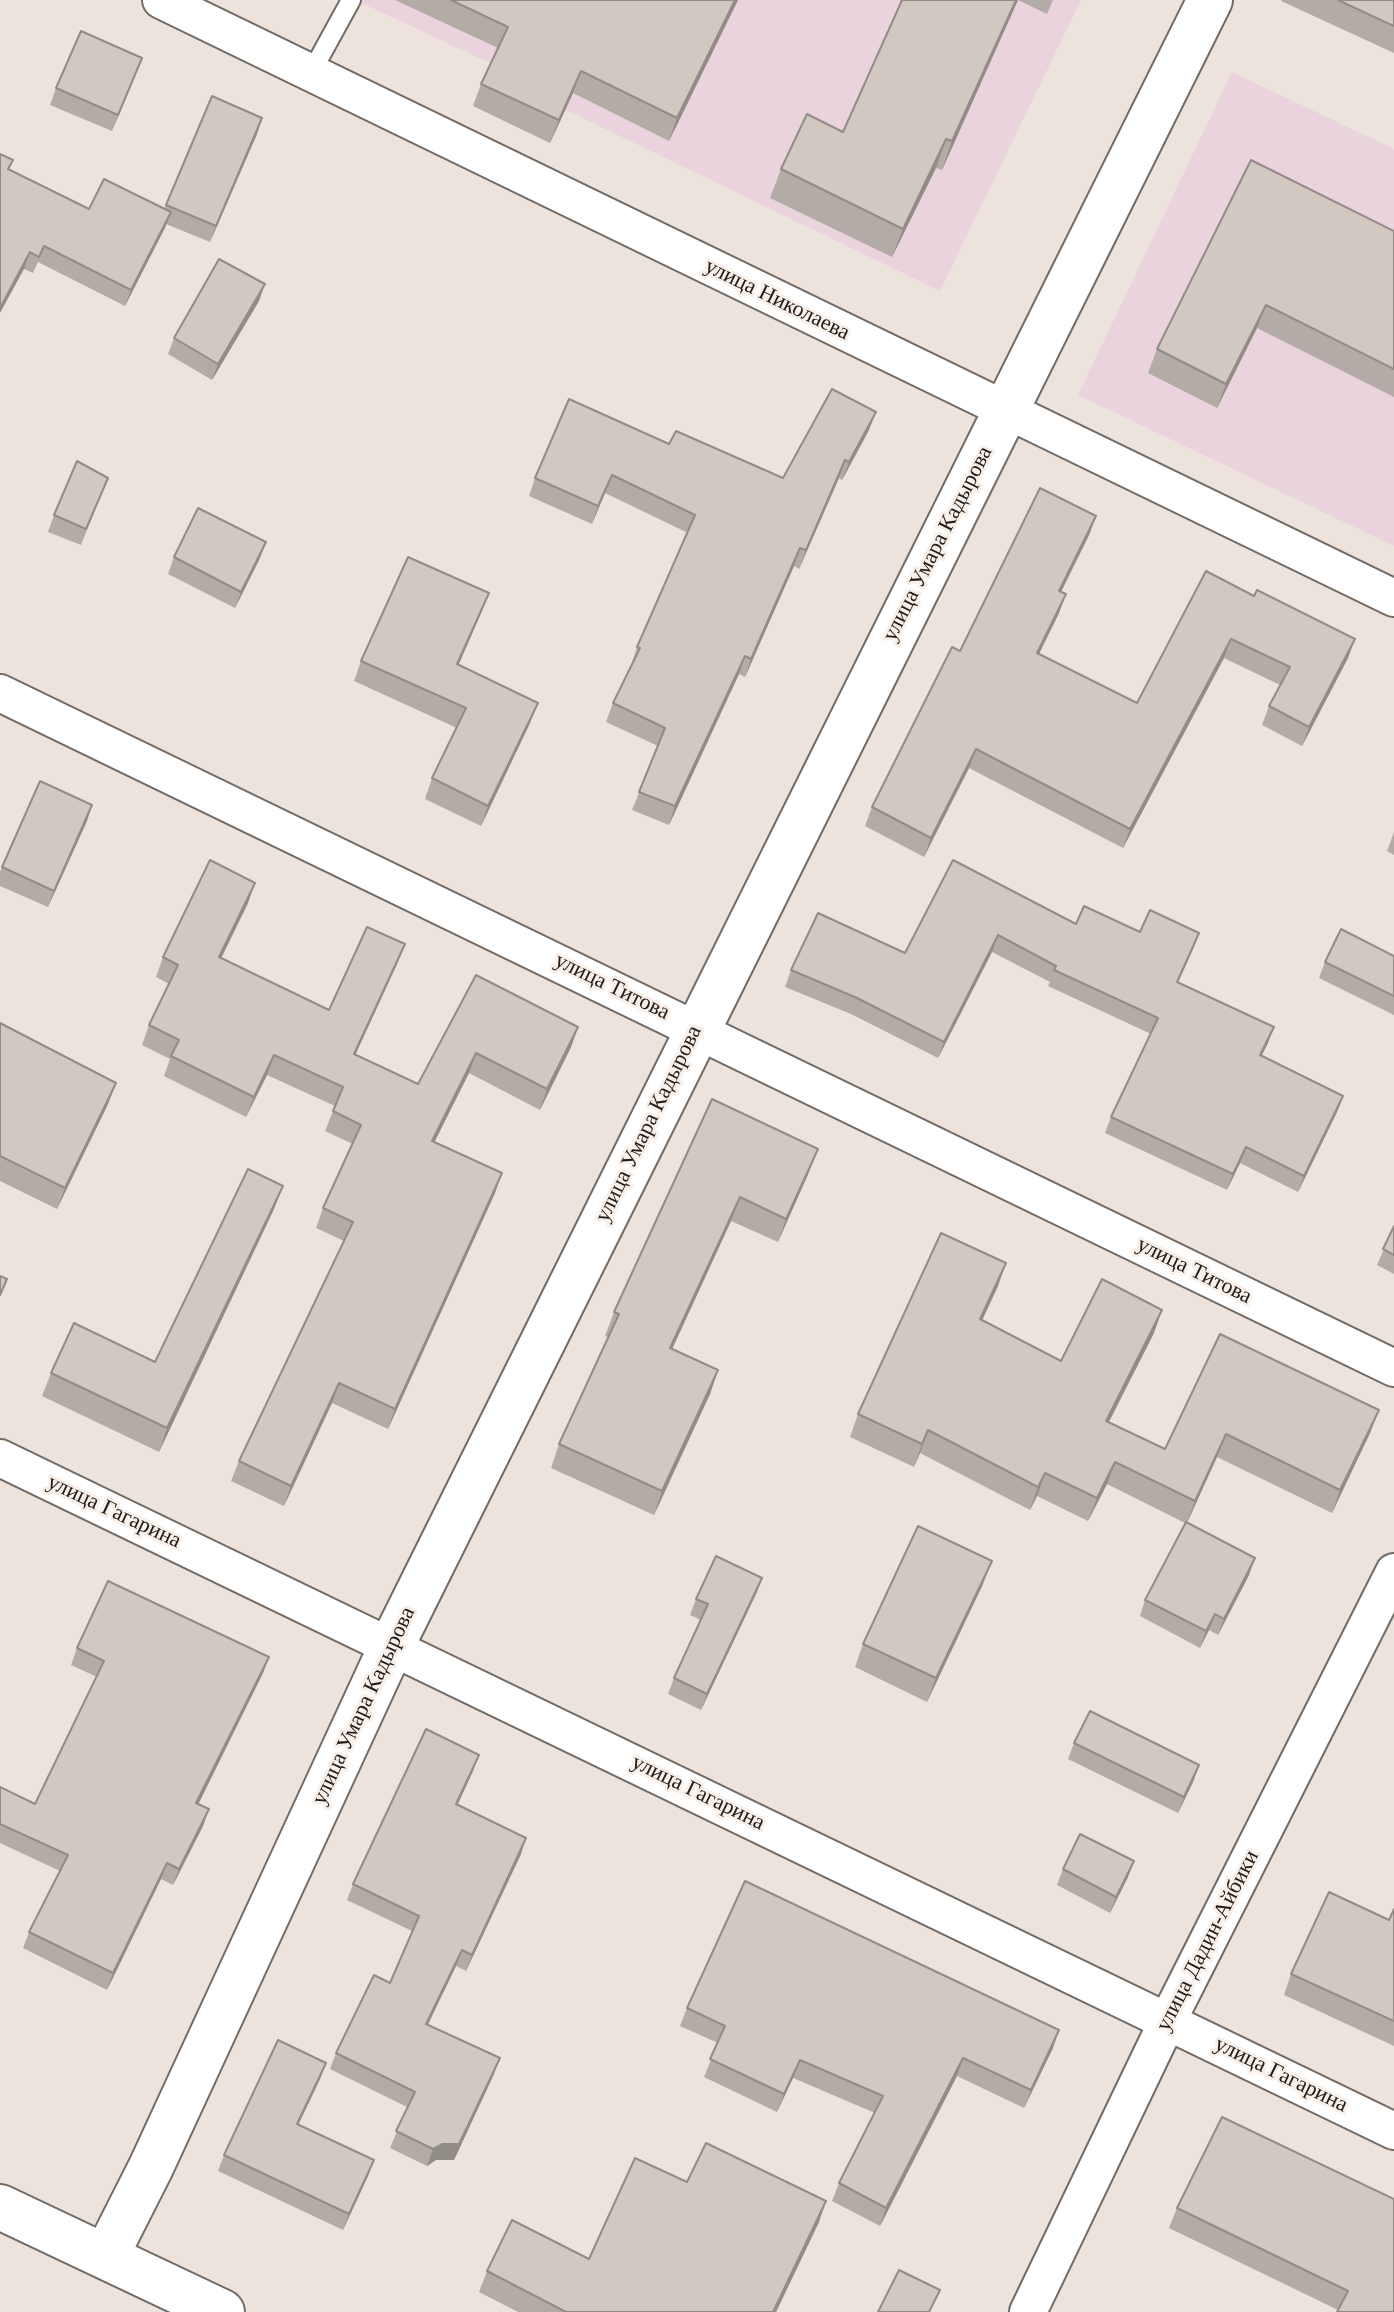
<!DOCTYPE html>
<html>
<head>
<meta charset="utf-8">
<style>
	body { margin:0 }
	canvas { display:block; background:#ece3dc }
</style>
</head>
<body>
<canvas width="1394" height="2312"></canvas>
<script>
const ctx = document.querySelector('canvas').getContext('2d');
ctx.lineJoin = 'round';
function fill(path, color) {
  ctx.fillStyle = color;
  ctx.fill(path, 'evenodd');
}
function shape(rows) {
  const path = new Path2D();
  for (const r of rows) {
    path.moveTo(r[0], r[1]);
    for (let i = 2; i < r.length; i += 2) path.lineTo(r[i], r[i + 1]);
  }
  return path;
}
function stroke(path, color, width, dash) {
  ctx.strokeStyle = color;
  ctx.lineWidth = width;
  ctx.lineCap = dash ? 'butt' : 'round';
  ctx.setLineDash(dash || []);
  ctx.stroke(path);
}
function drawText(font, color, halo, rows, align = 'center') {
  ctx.font = font + ' "Times New Roman",serif';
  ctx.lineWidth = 6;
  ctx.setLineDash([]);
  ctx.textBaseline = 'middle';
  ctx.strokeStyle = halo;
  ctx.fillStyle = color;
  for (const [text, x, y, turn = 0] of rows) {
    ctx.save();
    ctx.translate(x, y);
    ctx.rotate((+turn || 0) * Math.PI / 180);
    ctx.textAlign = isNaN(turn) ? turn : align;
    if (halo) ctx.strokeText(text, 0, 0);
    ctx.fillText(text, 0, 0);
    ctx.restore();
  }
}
fill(shape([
	[355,0,1081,0,940,291,566,110,550,143,492,64],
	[1232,72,1394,149,1394,546,1078,395]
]), '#ebd3de');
const service = shape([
	[311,73,351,0]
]);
const minor = shape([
	[161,0,1394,598],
	[0,693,1394,1368],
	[0,1458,1394,2131],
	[1028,2312,1168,2020,1394,1572]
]);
const tertiary = shape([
	[106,2256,151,2167,392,1645,1210,0]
]);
const secondary = shape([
	[0,2207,222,2312]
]);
stroke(service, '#736b65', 22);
stroke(minor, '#736b65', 40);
stroke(tertiary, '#736b65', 48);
stroke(secondary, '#736b65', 48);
stroke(service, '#fff', 18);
stroke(minor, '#fff', 36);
stroke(tertiary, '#fff', 44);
stroke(secondary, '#fff', 44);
fill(shape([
	[395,0,738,0,669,141,573,93,550,143,473,106,481,84,498,48],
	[902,0,1053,0,1047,14,1018,0,942,170,936,168,892,257,770,198,781,169,843,132],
	[1282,0,1394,0,1394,53,1281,1],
	[142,58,112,131,50,105,56,88],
	[212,96,257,134,210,242,166,224,125,306,38,262,33,273,24,269,0,154,13,160,9,170,89,209,164,209],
	[1394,231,1394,397,1257,328,1217,408,1148,373,1157,349],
	[259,301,212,380,168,354,174,338],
	[869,430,842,480,839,478,799,569,794,566,745,677,739,674,669,825,632,810,658,746,606,722,613,703,631,666,637,647,688,533,605,493,592,524,529,496,535,478,669,444,783,478],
	[108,478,81,545,48,532,54,515],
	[1096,516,1089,535,1061,592,1059,613,1039,654,1137,703,1206,571,1348,658,1302,746,1262,725,1269,706,1280,685,1224,658,1123,848,969,768,924,857,865,826,872,807,960,651],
	[174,557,260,558,235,608,168,574],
	[489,593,481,613,459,664,530,723,481,826,425,799,432,778,457,728,354,681,361,661],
	[87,821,48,907,0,886,0,872,2,867],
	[1394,832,1394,855,1387,851],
	[953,860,1076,924,1140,932,1193,949,1178,982,1274,1027,1262,1055,1343,1096,1337,1112,1298,1192,1240,1163,1227,1190,1105,1133,1111,1117,1151,1034,1048,986,1050,982,992,952,938,1058,851,1014,785,987,791,970,905,953],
	[248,903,221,958,329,1010,405,944,397,964,355,1055,418,1084,476,975,578,1027,571,1047,540,1110,469,1073,434,1142,495,1193,388,1429,332,1403,284,1506,231,1481,239,1461,344,1241,316,1228,323,1208,353,1144,325,1131,335,1106,267,1075,246,1117,164,1076,170,1059,142,1045,149,1025,169,984,156,977,163,957],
	[1394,956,1394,1015,1319,978,1325,962],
	[0,1023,116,1083,108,1104,57,1209,0,1181],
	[712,1099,809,1172,778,1242,731,1221,672,1349,718,1370,710,1394,654,1515,551,1468,559,1444,608,1337,605,1336,614,1312],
	[274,1209,159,1452,42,1396,51,1373,155,1362],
	[1394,1226,1394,1274,1377,1265],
	[998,1286,982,1320,1061,1361,1154,1333,1109,1422,1165,1449,1220,1334,1379,1410,1370,1433,1332,1513,1217,1457,1187,1523,1249,1575,1218,1635,1209,1630,1200,1648,1140,1616,1145,1600,1185,1523,1107,1484,1088,1521,1037,1496,1030,1510,920,1453,914,1467,850,1437,858,1414],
	[762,1578,756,1594,701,1710,668,1694,674,1678,701,1620,690,1615,696,1599],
	[983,1584,927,1702,855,1667,863,1644],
	[77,1648,269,1657,263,1673,198,1804,209,1809,203,1826,173,1885,161,1879,107,1990,23,1948,29,1932,60,1871,0,1843,0,1787,35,1804,97,1677,71,1665],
	[1074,1743,1199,1765,1193,1782,1178,1813,1068,1759],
	[473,1771,457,1805,521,1854,466,1971,456,1966,428,2025,494,2074,454,2160,436,2160,427,2166,390,2148,407,2107,330,2069,336,2053,390,1983,412,1931,347,1900,353,1884],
	[1063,1869,1128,1877,1110,1913,1057,1885],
	[1394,1909,1394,2046,1284,1995,1291,1974,1389,1920],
	[687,2008,1053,2048,1024,2108,957,2076,880,2226,832,2201,839,2183,875,2113,793,2078,777,2112,704,2077,718,2043,680,2026],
	[326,2063,320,2079,298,2125,368,2176,343,2230,218,2171,224,2155],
	[687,2182,819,2222,776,2312,518,2312,479,2292,487,2271,589,2259],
	[1394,2199,1338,2310,1169,2228,1177,2208]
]), '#b3aca6');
fill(shape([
	[735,0,738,0,669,141,677,118],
	[1016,0,1018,0,942,170,952,141],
	[142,58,136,74,112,131,118,115],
	[581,71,573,93,550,143,559,120],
	[262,118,257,134,210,242,216,226],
	[946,139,936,168,892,257,903,229],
	[171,212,165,228,125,306,131,290],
	[30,252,24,269,0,313,0,308],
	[265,284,259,301,212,380,218,364],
	[1266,305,1257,328,1217,408,1226,384],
	[876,412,869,430,842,480,849,462],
	[845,460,839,478,799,569,806,550],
	[612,475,605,493,592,524,598,506],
	[1096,516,1089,535,1052,610,1059,591],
	[266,542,260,558,235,608,241,592],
	[800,548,794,566,745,677,751,659],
	[489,593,481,613,450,684,457,664],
	[1066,594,1059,613,1030,672,1037,653],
	[1231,639,1224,658,1123,848,1130,829],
	[1355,639,1348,658,1302,746,1309,727],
	[745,656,739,674,669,825,675,806],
	[538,703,530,723,481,826,488,806],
	[976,749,969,768,924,857,931,838],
	[92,805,87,821,48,907,54,891],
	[255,883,248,903,212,977,219,957],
	[1199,933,1193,949,1171,998,1177,982],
	[998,935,992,952,938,1058,944,1042],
	[405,944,397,964,346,1075,354,1054],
	[578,1027,571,1047,540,1110,547,1089],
	[1274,1027,1268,1043,1254,1071,1260,1055],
	[476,1053,469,1073,425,1161,432,1141],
	[274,1055,267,1075,246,1117,254,1097],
	[116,1083,108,1104,57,1209,65,1188],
	[1343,1096,1337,1112,1298,1192,1304,1176],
	[1246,1147,1240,1163,1227,1190,1233,1174],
	[818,1149,809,1172,778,1242,786,1219],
	[502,1173,495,1193,388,1429,395,1409],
	[283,1186,274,1209,159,1452,167,1428],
	[740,1197,731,1221,662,1371,670,1348],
	[1006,1263,998,1286,972,1342,980,1319],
	[1162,1310,1154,1333,1098,1443,1106,1421],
	[718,1370,710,1394,654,1515,662,1491],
	[339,1383,332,1403,284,1506,291,1486],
	[1379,1410,1370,1433,1332,1513,1340,1490],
	[928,1430,920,1453,914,1467,922,1444],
	[1226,1434,1217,1457,1187,1523,1195,1501],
	[1115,1462,1107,1484,1088,1521,1097,1498],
	[1045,1473,1037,1496,1030,1510,1038,1487],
	[1255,1558,1249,1575,1218,1635,1224,1619],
	[992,1561,983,1584,927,1702,936,1678],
	[762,1578,756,1594,701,1710,707,1694],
	[1215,1614,1209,1630,1200,1648,1206,1631],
	[269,1657,263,1673,191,1819,196,1803],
	[479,1755,473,1771,450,1821,456,1804],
	[1199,1765,1193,1782,1178,1813,1184,1797],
	[209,1809,203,1826,173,1885,179,1869],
	[526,1838,521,1854,466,1971,472,1955],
	[1134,1861,1128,1877,1110,1913,1116,1897],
	[167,1863,161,1879,107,1990,113,1973],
	[462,1950,456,1966,420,2040,426,2024],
	[1059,2030,1053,2048,1024,2108,1031,2090],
	[500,2058,494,2074,454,2160,436,2160,427,2166,433,2149],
	[963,2058,957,2076,880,2226,886,2208],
	[800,2060,793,2078,777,2112,784,2094],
	[326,2063,320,2079,291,2140,297,2124],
	[374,2160,368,2176,343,2230,349,2214],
	[826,2201,819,2222,776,2312,773,2312]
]), '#928c87');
const building = shape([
	[451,0,735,0,677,118,581,71,559,120,481,84,508,27,451,0],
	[902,0,1016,0,952,141,946,139,903,229,781,169,807,114,843,132,902,0],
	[1338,0,1394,0,1394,26,1338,0],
	[81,31,142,58,118,115,56,88,81,31],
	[212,96,262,118,216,226,166,205,212,96],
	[0,154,13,160,8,169,89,209,104,179,171,212,131,290,44,246,39,257,30,252,0,308,0,154],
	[1251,160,1394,231,1394,369,1266,305,1226,384,1157,349,1251,160],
	[219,259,265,284,218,364,174,338,219,259],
	[832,389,876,412,849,462,845,460,806,550,800,548,751,659,745,656,675,806,639,792,665,728,613,703,640,648,637,647,695,515,612,475,598,506,535,478,569,399,669,444,676,431,783,478,832,389],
	[77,461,108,478,86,529,54,515,77,461],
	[1040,488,1096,516,1059,591,1066,594,1037,653,1137,703,1206,571,1254,596,1257,590,1355,639,1309,727,1269,706,1290,667,1231,639,1130,829,976,749,931,838,872,807,952,647,960,651,1040,488],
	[198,508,266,542,241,592,174,557,198,508],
	[408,557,489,593,457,664,538,703,488,806,432,778,466,708,361,661,408,557],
	[40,781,92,805,54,891,2,867,40,781],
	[210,860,255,883,219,957,329,1010,367,927,405,944,354,1054,418,1084,476,975,578,1027,547,1089,476,1053,432,1141,502,1173,395,1409,339,1383,291,1486,239,1461,353,1222,323,1208,361,1125,333,1111,343,1087,274,1055,254,1097,171,1056,179,1040,149,1025,178,965,163,957,210,860],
	[953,860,1076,924,1084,906,1140,932,1150,910,1199,933,1177,982,1274,1027,1260,1055,1343,1096,1304,1176,1246,1147,1233,1174,1111,1117,1158,1018,1054,970,1056,966,998,935,944,1042,857,998,791,970,818,913,905,953,953,860],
	[1341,929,1394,956,1394,996,1325,962,1341,929],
	[0,1023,116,1083,65,1188,0,1156,0,1023],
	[712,1099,818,1149,786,1219,740,1197,670,1348,718,1370,662,1491,559,1444,619,1314,614,1312,712,1099],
	[248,1169,283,1186,167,1428,51,1373,74,1323,155,1362,248,1169],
	[1394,1226,1394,1255,1383,1249,1394,1226],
	[941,1233,1006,1263,980,1319,1061,1361,1102,1279,1162,1310,1106,1421,1165,1449,1220,1334,1379,1410,1340,1490,1226,1434,1195,1501,1115,1462,1097,1498,1045,1473,1038,1487,928,1430,922,1444,858,1414,941,1233],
	[0,1276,7,1279,0,1295,0,1276],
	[1186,1522,1255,1558,1224,1619,1215,1614,1206,1631,1145,1600,1186,1522],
	[918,1526,992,1561,936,1678,863,1644,918,1526],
	[716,1556,762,1578,707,1694,674,1678,708,1604,696,1599,716,1556],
	[108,1581,269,1657,196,1803,209,1809,179,1869,167,1863,113,1973,29,1932,68,1855,0,1824,0,1787,35,1804,104,1661,77,1648,108,1581],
	[1090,1711,1199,1765,1184,1797,1074,1743,1090,1711],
	[426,1729,479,1755,456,1804,526,1838,472,1955,462,1950,426,2024,500,2058,459,2144,442,2144,433,2149,396,2131,415,2092,336,2053,374,1975,390,1983,419,1916,353,1884,426,1729],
	[1080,1834,1134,1861,1116,1897,1063,1869,1080,1834],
	[745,1881,1059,2030,1031,2090,963,2058,886,2208,839,2183,883,2096,800,2060,784,2094,710,2059,725,2026,687,2008,745,1881],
	[1329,1892,1389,1920,1394,1909,1394,2021,1291,1974,1329,1892],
	[278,2040,326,2063,297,2124,374,2160,349,2214,224,2155,278,2040],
	[1222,2117,1394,2199,1394,2312,1337,2312,1348,2291,1177,2208,1222,2117],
	[706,2143,826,2201,773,2312,566,2312,487,2271,512,2220,589,2259,635,2158,687,2182,706,2143],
	[899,2270,940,2290,929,2312,878,2312,899,2270]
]);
fill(building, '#d0c8c1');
stroke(building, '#928c87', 2);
drawText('22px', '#201c1a', '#f9f0e9', [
	["улица Николаева",777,300,26],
	["улица Умара Кадырова",938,544,-63],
	["улица Титова",612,987,26],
	["улица Умара Кадырова",649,1124,-64],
	["улица Титова",1194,1271,26],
	["улица Гагарина",114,1512,25],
	["улица Умара Кадырова",364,1706,-65],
	["улица Гагарина",698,1793,26],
	["улица Дадин-Айбики",1208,1941,-63],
	["улица Гагарина",1281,2075,26]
]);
</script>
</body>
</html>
